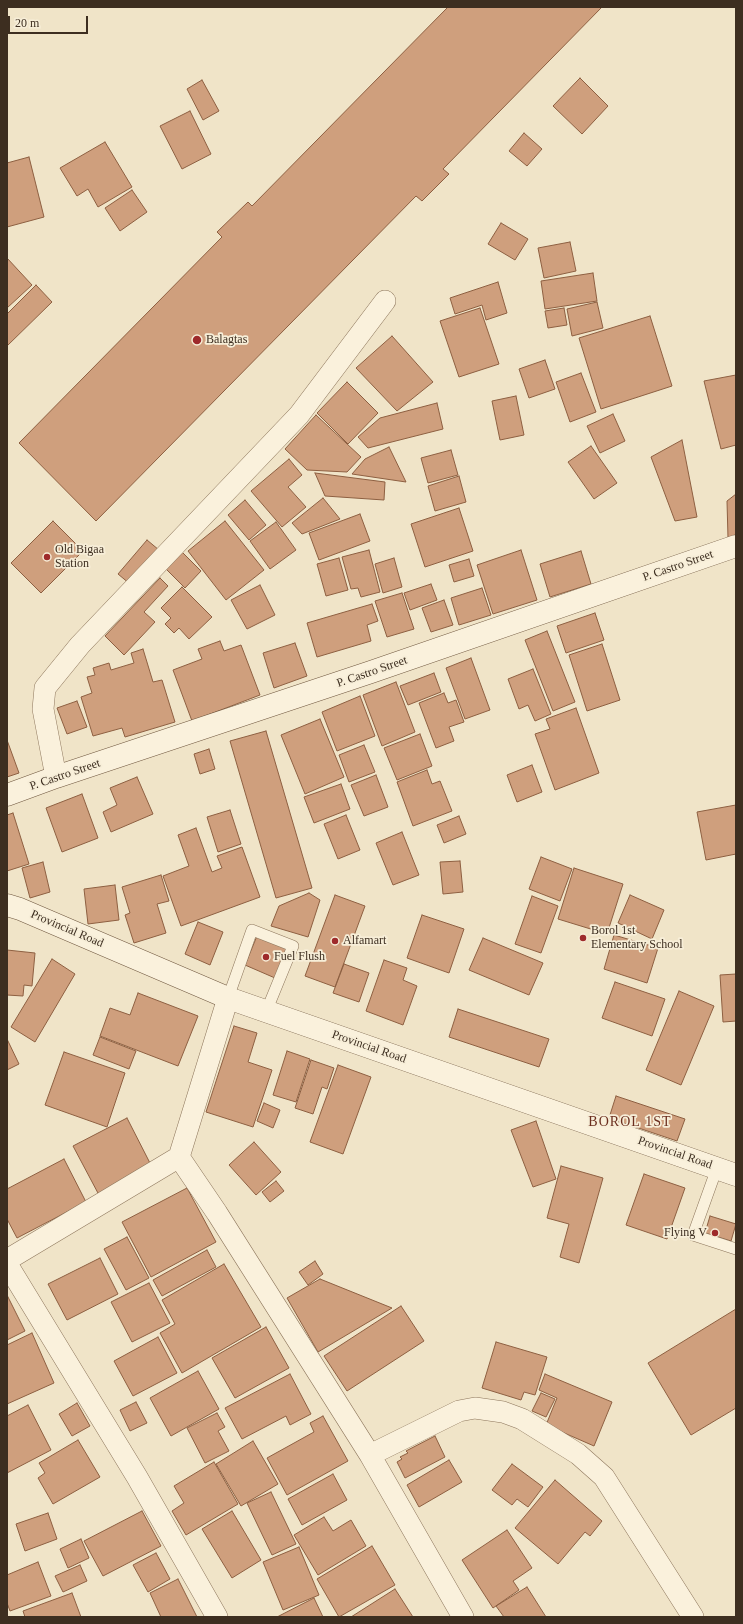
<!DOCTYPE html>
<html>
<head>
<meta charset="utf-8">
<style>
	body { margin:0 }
	#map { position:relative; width:743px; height:1624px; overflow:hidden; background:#f0e4c8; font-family:Georgia,serif }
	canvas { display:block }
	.frame { position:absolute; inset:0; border:8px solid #3d2e20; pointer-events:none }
	.scale { position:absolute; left:8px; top:16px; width:80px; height:18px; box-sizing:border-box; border:2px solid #3d2e20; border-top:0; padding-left:5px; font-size:12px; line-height:14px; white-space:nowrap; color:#3d2e20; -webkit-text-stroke:3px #f7eed8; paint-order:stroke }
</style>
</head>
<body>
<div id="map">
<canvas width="743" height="1624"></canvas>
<div class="frame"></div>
<div class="scale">20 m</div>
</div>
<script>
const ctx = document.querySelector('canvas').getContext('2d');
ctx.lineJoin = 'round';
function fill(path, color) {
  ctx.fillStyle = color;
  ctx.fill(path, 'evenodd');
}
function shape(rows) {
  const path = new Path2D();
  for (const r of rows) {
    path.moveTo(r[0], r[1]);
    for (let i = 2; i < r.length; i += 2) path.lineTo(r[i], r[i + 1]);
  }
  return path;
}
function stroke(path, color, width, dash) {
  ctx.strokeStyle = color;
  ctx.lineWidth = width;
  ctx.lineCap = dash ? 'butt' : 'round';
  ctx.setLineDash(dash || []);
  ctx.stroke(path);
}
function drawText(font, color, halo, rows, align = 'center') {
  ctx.font = font + ' Georgia,serif';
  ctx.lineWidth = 3.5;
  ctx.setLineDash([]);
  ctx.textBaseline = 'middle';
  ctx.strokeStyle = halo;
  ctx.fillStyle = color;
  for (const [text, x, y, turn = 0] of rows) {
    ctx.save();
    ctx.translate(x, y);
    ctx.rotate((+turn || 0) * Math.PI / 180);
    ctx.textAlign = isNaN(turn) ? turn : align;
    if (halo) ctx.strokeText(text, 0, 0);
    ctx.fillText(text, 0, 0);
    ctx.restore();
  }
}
const building = shape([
	[448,7,602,7,443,169,449,174,422,201,416,196,96,521,19,443,222,237,217,232,248,202,252,206,448,7],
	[580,78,608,106,582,134,553,106,580,78],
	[202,80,219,111,203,120,187,89,202,80],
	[190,111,211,154,182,169,160,126,190,111],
	[524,133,542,149,527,166,509,151,524,133],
	[105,142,132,187,98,207,88,189,77,196,60,168,105,142],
	[29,157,44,217,7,227,7,163,29,157],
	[132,190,147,212,120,231,105,208,132,190],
	[501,223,528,239,515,260,488,244,501,223],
	[570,242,576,271,544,278,538,248,570,242],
	[7,258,32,285,7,308,7,258],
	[593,273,597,301,545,309,541,281,593,273],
	[498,282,507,313,486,320,482,305,455,314,450,298,498,282],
	[36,285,52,302,7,346,7,314,36,285],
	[597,302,603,328,572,336,567,309,597,302],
	[480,308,499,364,459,377,440,321,480,308],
	[564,308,567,325,548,328,545,311,564,308],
	[650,316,672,386,601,409,579,338,650,316],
	[392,336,433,382,397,411,356,368,392,336],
	[545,360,555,389,529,398,519,369,545,360],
	[581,373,596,412,570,422,556,382,581,373],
	[736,375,736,445,721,449,704,381,736,375],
	[347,382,378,413,348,444,317,413,347,382],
	[516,396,524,435,500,440,492,401,516,396],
	[437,403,443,429,368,448,358,437,380,418,437,403],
	[613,414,625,441,600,453,587,426,613,414],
	[316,415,361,457,347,472,307,470,285,449,316,415],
	[682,440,697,517,675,521,651,457,682,440],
	[591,446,617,483,594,499,568,462,591,446],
	[389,447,406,482,352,474,365,459,389,447],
	[451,450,458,475,428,483,421,458,451,450],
	[289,459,302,475,288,487,306,507,282,527,251,491,289,459],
	[315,473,385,482,384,500,325,496,315,473],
	[459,476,466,502,435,511,428,486,459,476],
	[736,494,736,535,728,538,727,501,736,494],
	[323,498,340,519,302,534,292,523,323,498],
	[245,500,266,525,249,540,228,515,245,500],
	[459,508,473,551,425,567,411,524,459,508],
	[360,514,370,541,319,560,309,533,360,514],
	[53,521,83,551,41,593,11,563,53,521],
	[225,521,264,570,226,600,188,551,225,521],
	[276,522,296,550,270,569,250,541,276,522],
	[147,540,159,550,130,584,118,574,147,540],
	[369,550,380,592,361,597,358,588,351,589,342,557,369,550],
	[521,550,537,600,493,614,477,565,521,550],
	[581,551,591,584,550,597,540,564,581,551],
	[182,552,201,571,185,588,166,569,182,552],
	[339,558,348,590,326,596,317,564,339,558],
	[394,558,402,587,383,593,375,564,394,558],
	[469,559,474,576,454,582,449,565,469,559],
	[160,578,168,586,144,612,155,622,124,655,105,636,160,578],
	[431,584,437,600,410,610,404,593,431,584],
	[260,585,275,615,247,629,231,600,260,585],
	[182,587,212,617,189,639,179,628,174,633,165,624,171,618,161,608,182,587],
	[482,588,491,615,459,625,451,598,482,588],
	[402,593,414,629,387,637,375,601,402,593],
	[444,600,453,625,431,632,422,608,444,600],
	[372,604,378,621,367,625,371,641,317,657,307,623,372,604],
	[595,613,604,640,566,653,557,626,595,613],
	[547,631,575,702,553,711,525,640,547,631],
	[220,641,224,651,241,645,260,695,192,721,173,670,202,659,198,649,220,641],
	[295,643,307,676,274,688,263,653,295,643],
	[602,644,620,700,587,711,569,655,602,644],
	[143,649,153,682,162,680,175,722,125,737,122,728,93,736,81,697,92,693,87,677,95,675,93,668,109,663,111,670,134,663,131,653,143,649],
	[471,658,490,710,465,719,446,668,471,658],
	[533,669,551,714,535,721,528,705,519,709,508,679,533,669],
	[434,673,441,692,408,705,400,686,434,673],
	[396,682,415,732,382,746,363,695,396,682],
	[444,693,448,703,456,700,464,722,449,727,454,741,436,748,419,703,444,693],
	[360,696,375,736,337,751,322,712,360,696],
	[77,701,87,727,67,734,57,708,77,701],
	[576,708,599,773,555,790,535,734,550,729,546,719,576,708],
	[320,719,344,777,305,794,281,735,320,719],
	[266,731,312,888,276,898,230,741,266,731],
	[420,734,432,766,397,780,384,748,420,734],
	[7,740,19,773,7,777,7,740],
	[364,745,375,772,349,782,339,755,364,745],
	[209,749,215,769,200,774,194,754,209,749],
	[532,765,542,792,517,802,507,775,532,765],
	[427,770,432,784,440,781,452,811,413,826,397,782,427,770],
	[376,775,388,807,364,816,351,785,376,775],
	[137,777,153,814,111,832,103,812,117,805,110,788,137,777],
	[341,784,350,809,314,823,304,797,341,784],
	[82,794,98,838,62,852,46,808,82,794],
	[736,805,736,854,706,860,697,812,736,805],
	[230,810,241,844,218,852,207,817,230,810],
	[13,813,29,864,7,871,7,815,13,813],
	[346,815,360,850,338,859,324,824,346,815],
	[459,816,466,834,444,843,437,825,459,816],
	[196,828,212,872,222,868,217,856,242,847,260,897,181,926,163,876,189,866,178,835,196,828],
	[402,832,419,875,393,885,376,843,402,832],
	[541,857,572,869,560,901,529,889,541,857],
	[460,861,463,892,443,894,440,862,460,861],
	[43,862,50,892,30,898,22,868,43,862],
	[574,868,623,884,607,934,558,919,574,868],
	[161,875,169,901,157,904,166,933,134,943,125,915,130,913,122,887,161,875],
	[115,885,119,920,88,924,84,889,115,885],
	[309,893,320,900,308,937,271,926,279,906,309,893],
	[335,895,365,906,335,987,305,976,335,895],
	[630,895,664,910,652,939,618,923,630,895],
	[532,896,558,906,541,953,515,944,532,896],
	[422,915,464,929,449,973,407,958,422,915],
	[198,922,223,932,210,965,185,954,198,922],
	[614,935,658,948,647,983,604,969,614,935],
	[257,936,287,949,275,978,245,965,257,936],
	[483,938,543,963,529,995,469,970,483,938],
	[7,950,35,953,32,986,24,985,23,996,7,995,7,950],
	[52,959,75,974,35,1042,11,1027,52,959],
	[384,960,407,968,403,980,417,986,403,1025,366,1011,384,960],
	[344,964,369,973,359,1002,333,993,344,964],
	[736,974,736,1021,723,1022,720,975,736,974],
	[615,982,665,999,652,1036,602,1018,615,982],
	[679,991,714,1006,681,1085,646,1070,679,991],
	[138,993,198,1016,178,1066,100,1036,110,1008,130,1015,138,993],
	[458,1009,549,1039,539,1067,449,1037,458,1009],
	[234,1026,257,1033,248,1062,272,1070,253,1127,206,1112,234,1026],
	[100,1037,136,1051,129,1069,93,1055,100,1037],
	[7,1039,19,1064,7,1070,7,1039],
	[287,1051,310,1059,296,1102,273,1095,287,1051],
	[64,1052,125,1073,107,1127,45,1105,64,1052],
	[311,1060,334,1068,327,1089,322,1087,313,1114,295,1108,311,1060],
	[338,1065,371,1077,343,1154,310,1142,338,1065],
	[616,1096,685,1119,677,1141,609,1118,616,1096],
	[264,1103,280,1110,273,1128,257,1121,264,1103],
	[127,1118,152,1167,99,1195,73,1146,127,1118],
	[536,1121,556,1179,533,1187,511,1130,536,1121],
	[254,1142,281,1172,256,1195,229,1165,254,1142],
	[64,1159,86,1202,17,1238,7,1219,7,1189,64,1159],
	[561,1166,603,1178,579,1263,560,1257,569,1224,547,1218,561,1166],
	[644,1174,685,1188,667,1239,626,1225,644,1174],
	[276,1181,284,1191,270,1202,262,1192,276,1181],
	[187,1188,216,1242,151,1277,122,1222,187,1188],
	[710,1216,736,1224,731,1241,705,1233,710,1216],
	[127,1237,149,1278,126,1290,104,1249,127,1237],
	[207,1250,216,1267,162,1296,153,1280,207,1250],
	[100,1258,118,1294,67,1320,48,1284,100,1258],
	[315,1261,323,1274,308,1285,299,1272,315,1261],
	[224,1264,261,1327,182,1373,160,1333,175,1324,162,1300,224,1264],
	[320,1279,392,1308,318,1352,287,1298,320,1279],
	[149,1283,170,1323,132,1342,111,1302,149,1283],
	[7,1295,25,1331,7,1340,7,1295],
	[401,1306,424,1341,347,1391,324,1356,401,1306],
	[736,1309,736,1408,691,1435,648,1363,736,1309],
	[266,1327,289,1368,235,1398,212,1358,266,1327],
	[32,1333,54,1383,7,1404,7,1345,32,1333],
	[158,1337,177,1373,133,1396,114,1361,158,1337],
	[496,1342,547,1357,535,1395,524,1392,521,1400,482,1388,496,1342],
	[198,1371,219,1409,171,1436,150,1398,198,1371],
	[290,1374,311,1414,290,1425,286,1416,242,1439,225,1408,290,1374],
	[545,1374,612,1402,594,1446,546,1425,557,1398,539,1390,545,1374],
	[541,1393,555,1399,546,1417,532,1411,541,1393],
	[136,1402,147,1423,130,1431,120,1410,136,1402],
	[77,1403,90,1426,72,1436,59,1414,77,1403],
	[28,1405,51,1450,7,1473,7,1416,28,1405],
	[217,1413,225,1427,218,1431,229,1451,205,1463,187,1428,217,1413],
	[323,1416,348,1461,287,1495,267,1458,314,1432,310,1423,323,1416],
	[435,1436,445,1457,405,1478,397,1462,402,1459,400,1457,408,1453,406,1451,435,1436],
	[78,1440,100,1477,53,1504,38,1478,45,1473,39,1463,78,1440],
	[253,1441,278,1484,241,1506,216,1464,253,1441],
	[449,1460,462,1482,419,1507,407,1485,449,1460],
	[214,1462,238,1504,186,1535,172,1511,184,1503,174,1486,214,1462],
	[512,1464,543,1487,528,1507,517,1499,512,1505,492,1490,512,1464],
	[333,1474,347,1500,302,1525,288,1499,333,1474],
	[555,1480,602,1521,590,1536,585,1532,558,1564,515,1528,555,1480],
	[271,1492,296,1544,272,1555,247,1503,271,1492],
	[142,1511,161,1546,103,1576,84,1541,142,1511],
	[232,1511,261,1560,232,1578,202,1529,232,1511],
	[48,1513,57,1539,25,1551,16,1524,48,1513],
	[324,1517,333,1531,351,1520,366,1546,318,1575,294,1535,324,1517],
	[507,1530,532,1568,513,1581,519,1590,493,1608,462,1560,507,1530],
	[81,1539,89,1558,68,1568,60,1549,81,1539],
	[372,1546,395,1585,339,1617,317,1579,372,1546],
	[299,1547,319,1595,283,1610,263,1562,299,1547],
	[156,1553,170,1579,148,1592,133,1565,156,1553],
	[38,1562,51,1596,10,1611,7,1603,7,1575,38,1562],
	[80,1565,87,1581,63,1592,55,1576,80,1565],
	[178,1579,197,1617,161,1617,150,1593,178,1579],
	[527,1587,546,1617,504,1617,496,1606,527,1587],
	[395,1589,413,1617,351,1617,395,1589],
	[72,1593,81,1617,25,1617,23,1611,72,1593],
	[314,1598,323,1617,277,1617,314,1598]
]);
fill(building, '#cf9f7d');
stroke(building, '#8d5f41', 1);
const lane = shape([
	[228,998,252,930,293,946,266,1012],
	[717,1168,693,1235,736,1249]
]);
const street = shape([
	[56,777,43,709,45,688,80,645,299,415,385,301],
	[179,1157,217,1213,370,1455,463,1617],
	[7,1260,179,1157,228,998],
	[7,1264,137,1477,217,1617],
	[370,1455,459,1411,475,1408,503,1412,522,1419,578,1454,604,1477,693,1617]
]);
const secondary = shape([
	[7,795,56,777,371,672,736,546],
	[7,905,20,909,228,998,736,1175]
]);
stroke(lane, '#8d765c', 12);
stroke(street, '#8d765c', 22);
stroke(secondary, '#6f573f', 23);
stroke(lane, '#faf1dc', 11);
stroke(street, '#faf1dc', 21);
stroke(secondary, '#faf1dc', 22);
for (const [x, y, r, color] of [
	[197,340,5,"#9e2a2b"],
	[47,557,4,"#9e2a2b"],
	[583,938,4,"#9e2a2b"],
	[335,941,4,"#9e2a2b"],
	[266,957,4,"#9e2a2b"],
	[715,1233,4,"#9e2a2b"]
]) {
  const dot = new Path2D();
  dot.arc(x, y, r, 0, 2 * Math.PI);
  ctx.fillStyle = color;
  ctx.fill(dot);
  stroke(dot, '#f7eed8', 1.5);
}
drawText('12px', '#3d2e20', '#f7eed8', [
	["Balagtas",206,340],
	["Old Bigaa",55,550],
	["Station",55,564],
	["Borol 1st",591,931],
	["Elementary School",591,945],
	["Alfamart",343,941],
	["Fuel Flush",274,957],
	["Flying V",707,1233,"right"]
], 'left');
drawText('12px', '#3d2e20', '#f7eed8', [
	["P. Castro Street",678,566,-19],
	["P. Castro Street",372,672,-19],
	["P. Castro Street",65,775,-19],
	["Provincial Road",67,929,23],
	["Provincial Road",369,1047,19],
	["Provincial Road",675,1153,19]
]);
ctx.letterSpacing = '1px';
drawText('14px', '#6b2e1e', '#f7eed8', [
	["BOROL 1ST",630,1122]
]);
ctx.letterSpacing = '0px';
</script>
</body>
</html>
